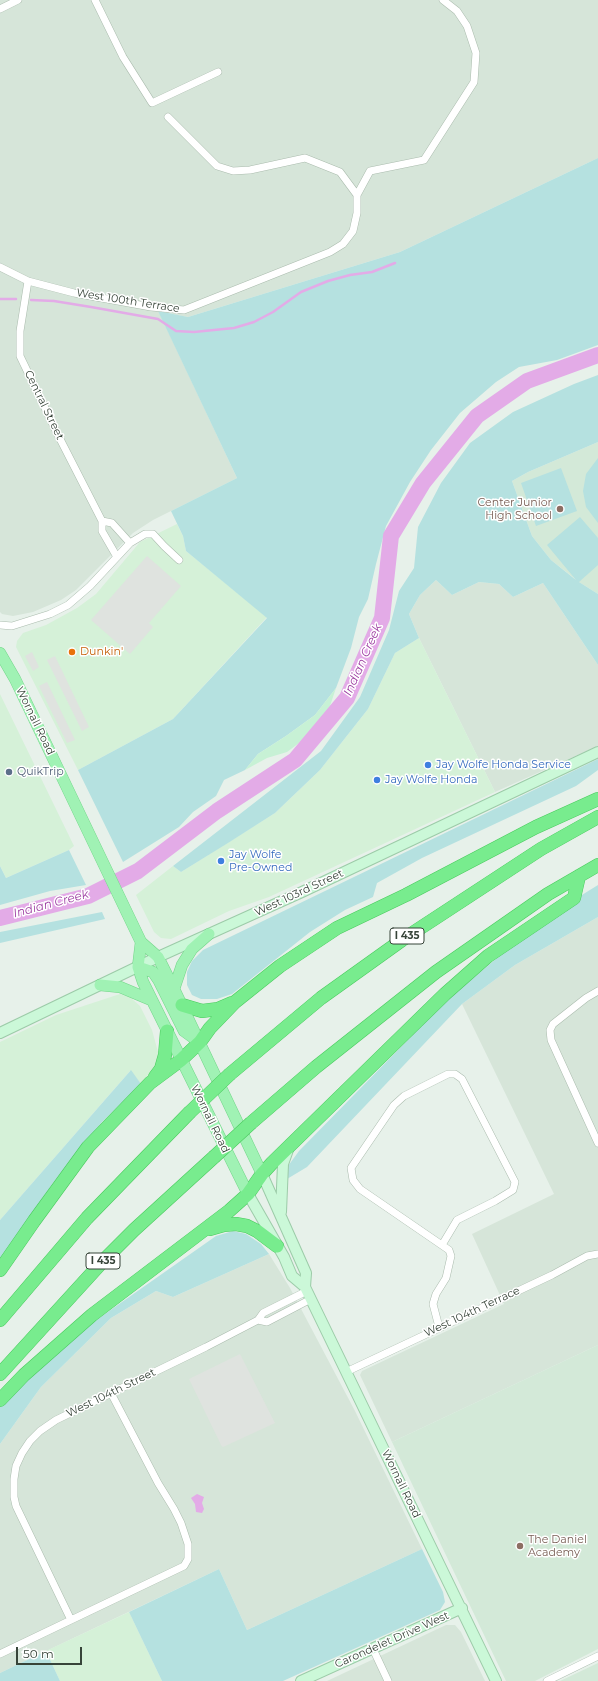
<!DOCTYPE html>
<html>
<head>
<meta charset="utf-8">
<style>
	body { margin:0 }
	#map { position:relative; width:598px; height:1681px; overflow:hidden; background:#e7f1ea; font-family:Montserrat,sans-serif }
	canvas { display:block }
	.scale { position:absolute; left:16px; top:1647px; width:66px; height:18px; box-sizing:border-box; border:2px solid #374439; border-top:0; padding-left:5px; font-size:12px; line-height:14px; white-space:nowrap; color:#374439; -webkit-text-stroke:3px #fff; paint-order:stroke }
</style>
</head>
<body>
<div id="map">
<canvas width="598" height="1681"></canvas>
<div class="scale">50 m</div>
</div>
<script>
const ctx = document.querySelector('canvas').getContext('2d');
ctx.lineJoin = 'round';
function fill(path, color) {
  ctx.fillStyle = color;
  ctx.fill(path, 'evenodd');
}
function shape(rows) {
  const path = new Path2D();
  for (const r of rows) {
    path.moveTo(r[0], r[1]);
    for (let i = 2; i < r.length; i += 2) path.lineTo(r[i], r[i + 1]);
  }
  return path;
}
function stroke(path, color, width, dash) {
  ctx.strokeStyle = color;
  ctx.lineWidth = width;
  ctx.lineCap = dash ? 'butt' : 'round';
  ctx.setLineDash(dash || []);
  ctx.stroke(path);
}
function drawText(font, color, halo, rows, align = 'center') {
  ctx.font = font + ' Montserrat,sans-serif';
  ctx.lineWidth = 3;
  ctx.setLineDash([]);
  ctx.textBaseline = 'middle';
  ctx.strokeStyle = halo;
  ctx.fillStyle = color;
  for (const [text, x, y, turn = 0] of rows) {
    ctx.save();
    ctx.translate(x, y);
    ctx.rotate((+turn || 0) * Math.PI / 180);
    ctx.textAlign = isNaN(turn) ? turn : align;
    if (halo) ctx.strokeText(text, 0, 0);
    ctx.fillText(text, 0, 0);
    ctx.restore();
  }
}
fill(shape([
	[0,0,598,0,598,158,400,252,188,317,159,312,237,478,153,520,133,533,76,590,61,600,33,612,13,616,2,614,0,612],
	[436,580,452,595,479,582,499,584,513,597,543,583,598,665,598,746,495,792,419,638,409,614,420,595],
	[598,917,598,1345,392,1442,360,1375,362,1371,504,1304,472,1234,554,1194,462,1004,515,965],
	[269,1254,290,1288,355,1411,422,1549,247,1630,219,1569,0,1673,0,1444,41,1387,111,1318,156,1291,173,1297],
	[446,1625,455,1625,461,1632,485,1681,327,1681]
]), '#d6e5d9');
fill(shape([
	[177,524,183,536,186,551,267,617,173,719,78,770,16,647,17,641,23,633,46,625,77,608,96,594,140,542],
	[419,638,495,792,269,897,229,911,171,939,161,938,154,932,136,895,173,866,181,872,275,813,320,770,368,709,395,653],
	[0,694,74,846,69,850,6,878,0,866],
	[120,994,130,997,140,1006,152,1030,158,1052,158,1062,152,1072,141,1084,130,1071,0,1220,0,1042,56,1015],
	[129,1612,162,1681,60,1681,46,1651]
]), '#d5f1d8');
fill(shape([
	[598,442,598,594,579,582,551,560,532,536,512,481,528,472],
	[598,1345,598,1649,535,1681,506,1681,392,1442],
	[598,1663,598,1681,560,1681]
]), '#d3e9d8');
fill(shape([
	[598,158,598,345,557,360,519,367,496,382,460,413,431,450,410,482,386,526,376,564,368,599,359,617,351,648,336,688,315,715,286,736,258,754,245,770,224,780,216,796,193,812,179,827,123,862,78,770,173,719,267,618,186,551,183,536,171,511,237,478,158,311,188,317,400,252],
	[598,375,598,442,528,472,512,481,532,536,551,560,576,580,547,545,580,517,598,538,598,565,579,582,598,594,598,665,543,583,513,597,499,584,479,582,452,595,436,580,420,595,409,614,419,638,395,653,368,709,320,770,275,813,228,843,181,872,173,866,321,751,360,697,389,630,399,591,414,568,418,527,441,483,470,443,513,412,574,384],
	[598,458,598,523,586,507,583,491,586,474],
	[561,468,577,511,536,526,521,483],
	[598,759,598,770,576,786,422,858,377,883,373,897,345,910,310,932,232,994,217,999,201,999,192,995,187,985,187,972,192,961,203,950],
	[69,850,86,885,50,891,0,905,0,866,6,878],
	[598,885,598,917,515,965,462,1004,307,1167,287,1179,288,1166,299,1151,447,1000,515,943,577,898],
	[102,912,105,919,0,943,0,932],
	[131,1070,141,1084,102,1122,83,1145,53,1183,0,1260,0,1220],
	[233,1231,246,1234,261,1244,269,1254,173,1297,156,1291,111,1318,41,1387,0,1444,0,1399,65,1342,216,1236],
	[422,1549,443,1592,445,1602,440,1610,283,1681,162,1681,129,1612,219,1569,247,1630],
	[46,1651,60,1681,0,1681,0,1673]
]), '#b5e1e0');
fill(shape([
	[336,688,329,709,303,740,287,752,267,758,245,770,258,754,286,736,315,715]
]), '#c7f1d5');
fill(shape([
	[147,556,181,586,149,623,153,627,130,654,91,620],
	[32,652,39,667,33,671,25,656],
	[55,656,89,727,82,731,47,660],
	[47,682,75,740,67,743,39,686],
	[240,1354,275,1423,223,1447,221,1445,189,1379]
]), '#dfe3df');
fill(shape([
	[197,1494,204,1497,202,1503,204,1509,202,1513,196,1512,195,1504,191,1498]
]), '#e3abe7');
stroke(shape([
	[0,299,16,299],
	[31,300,54,301,91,307,158,319,176,331,194,332,234,328,254,322,273,312,301,292,328,281,350,275,372,272,395,263]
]), '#e3abe7', 2.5);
stroke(shape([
	[0,918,88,896,138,871,217,811,295,760,347,698,382,618,391,536,423,483,477,416,527,381,598,355]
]), '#e3abe7', 16);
const street = shape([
	[95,0,123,57,152,103,218,72],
	[0,9,18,0],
	[168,117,217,166,233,171,250,170,305,158,340,172,357,195],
	[0,267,28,281,74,293,151,307,184,310,330,252,343,244,353,231,357,213,357,195,370,171,424,160,474,82,476,53,467,26,457,11,443,0],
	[28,281,20,331,20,356,58,435,102,521,102,531,117,557],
	[102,521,112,523,130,543],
	[0,625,12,626,50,614,68,605,90,586,130,543,145,534,153,534,164,546,179,560],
	[598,991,586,998,553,1024,550,1030,551,1040,598,1143],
	[258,1320,267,1322,311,1299],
	[439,1327,433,1304,436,1294,446,1278,451,1256,449,1250,360,1189,353,1180,351,1168,394,1105,404,1096,448,1074,455,1074,462,1079,515,1182,513,1190,495,1201,457,1220,442,1245],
	[346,1372,552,1275,587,1256,598,1254],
	[71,1620,184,1566,188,1559,188,1544,181,1523,174,1509,158,1483,111,1393],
	[373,1649,388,1681],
	[0,1654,71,1620,16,1506,14,1497,14,1479,16,1466,22,1453,30,1441,40,1431,56,1420,206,1347,258,1320,263,1313,307,1291],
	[547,1681,598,1656]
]);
const secondary = shape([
	[0,1033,158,957,302,892,598,752],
	[262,1174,306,1273,305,1287],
	[248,1194,284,1257,292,1276,305,1287,496,1681],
	[281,1212,283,1164,289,1147],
	[301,1681,462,1608]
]);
const primary = shape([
	[0,653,15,679,141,942,158,957,174,989,262,1174],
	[141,942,138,967,143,982,248,1194],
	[138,967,153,972,159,981,184,1031,199,1042],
	[100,985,120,987,151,1000],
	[174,989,182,965,192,949,209,934]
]);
const highway = shape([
	[182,1005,202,1011,218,1009,232,1003],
	[230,1074,321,998,402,940,541,849,598,817],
	[155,1077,161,1069,165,1055,167,1031],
	[251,1123,316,1067,436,972,548,894,598,865],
	[210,1229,224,1225,236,1224,247,1226,257,1231,277,1246],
	[0,1270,34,1221,88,1147,150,1083,181,1060,200,1042,210,1028,235,1002,280,966,337,928,406,895,536,827,598,799],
	[0,1320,87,1218,189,1113],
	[0,1374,103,1261,134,1230,214,1157],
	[0,1400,24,1375,92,1315,229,1211,248,1194,262,1174,272,1163,445,994,488,956,574,898,579,876]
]);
stroke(street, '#abbcae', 8);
stroke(secondary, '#9ccba8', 12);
stroke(primary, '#72d588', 12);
stroke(highway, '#49ca5d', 14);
stroke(street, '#fff', 7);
stroke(secondary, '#cbf8d8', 10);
stroke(primary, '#a0f2b4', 11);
stroke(highway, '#78ec8e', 13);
const highwayBridge = shape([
	[189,1113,230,1074],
	[214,1157,251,1123]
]);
stroke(highwayBridge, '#49ca5d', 14, []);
stroke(highwayBridge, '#78ec8e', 13);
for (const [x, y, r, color] of [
	[560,509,4,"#8d6e63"],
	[72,652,4,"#e8710a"],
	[428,765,4,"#3f7fe0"],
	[9,772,4,"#5c6f8a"],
	[377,780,4,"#3f7fe0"],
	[221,861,4,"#3f7fe0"],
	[520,1546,4,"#8d6e63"]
]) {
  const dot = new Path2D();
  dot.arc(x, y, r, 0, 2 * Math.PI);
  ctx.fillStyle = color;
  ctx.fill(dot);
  stroke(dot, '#fff', 1.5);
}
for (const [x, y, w] of [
	[407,936,34],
	[103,1261,34]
]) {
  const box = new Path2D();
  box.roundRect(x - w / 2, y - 8, w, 16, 3);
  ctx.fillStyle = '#fff';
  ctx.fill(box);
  stroke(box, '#374439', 1);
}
drawText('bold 10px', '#374439', null, [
	["I 435",407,936],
	["I 435",103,1261]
]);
drawText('11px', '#374439', '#fff', [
	["West 100th Terrace",128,301,9],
	["Central Street",44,405,64],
	["Wornall Road",35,721,64],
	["West 103rd Street",299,893,-25],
	["Wornall Road",210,1119,64],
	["West 104th Terrace",472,1312,-25],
	["West 104th Street",111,1393,-26],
	["Wornall Road",401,1484,64],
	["Carondelet Drive West",392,1640,-24]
]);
drawText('11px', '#785e54', '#fff', [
	["Center Junior",552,503],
	["High School",552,516],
	["The Daniel",528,1540,"left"],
	["Academy",528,1553,"left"]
], 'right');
drawText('11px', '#c56008', '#fff', [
	["Dunkin'",80,652]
], 'left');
drawText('11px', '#366cbe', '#fff', [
	["Jay Wolfe Honda Service",436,765],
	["Jay Wolfe Honda",385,780],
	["Jay Wolfe",229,855],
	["Pre-Owned",229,868]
], 'left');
drawText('11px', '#4e5e75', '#fff', [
	["QuikTrip",17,772]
], 'left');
drawText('italic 12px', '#9d3ea2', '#fff', [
	["Indian Creek",363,660,-66],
	["Indian Creek",51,904,-15]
]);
</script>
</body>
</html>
